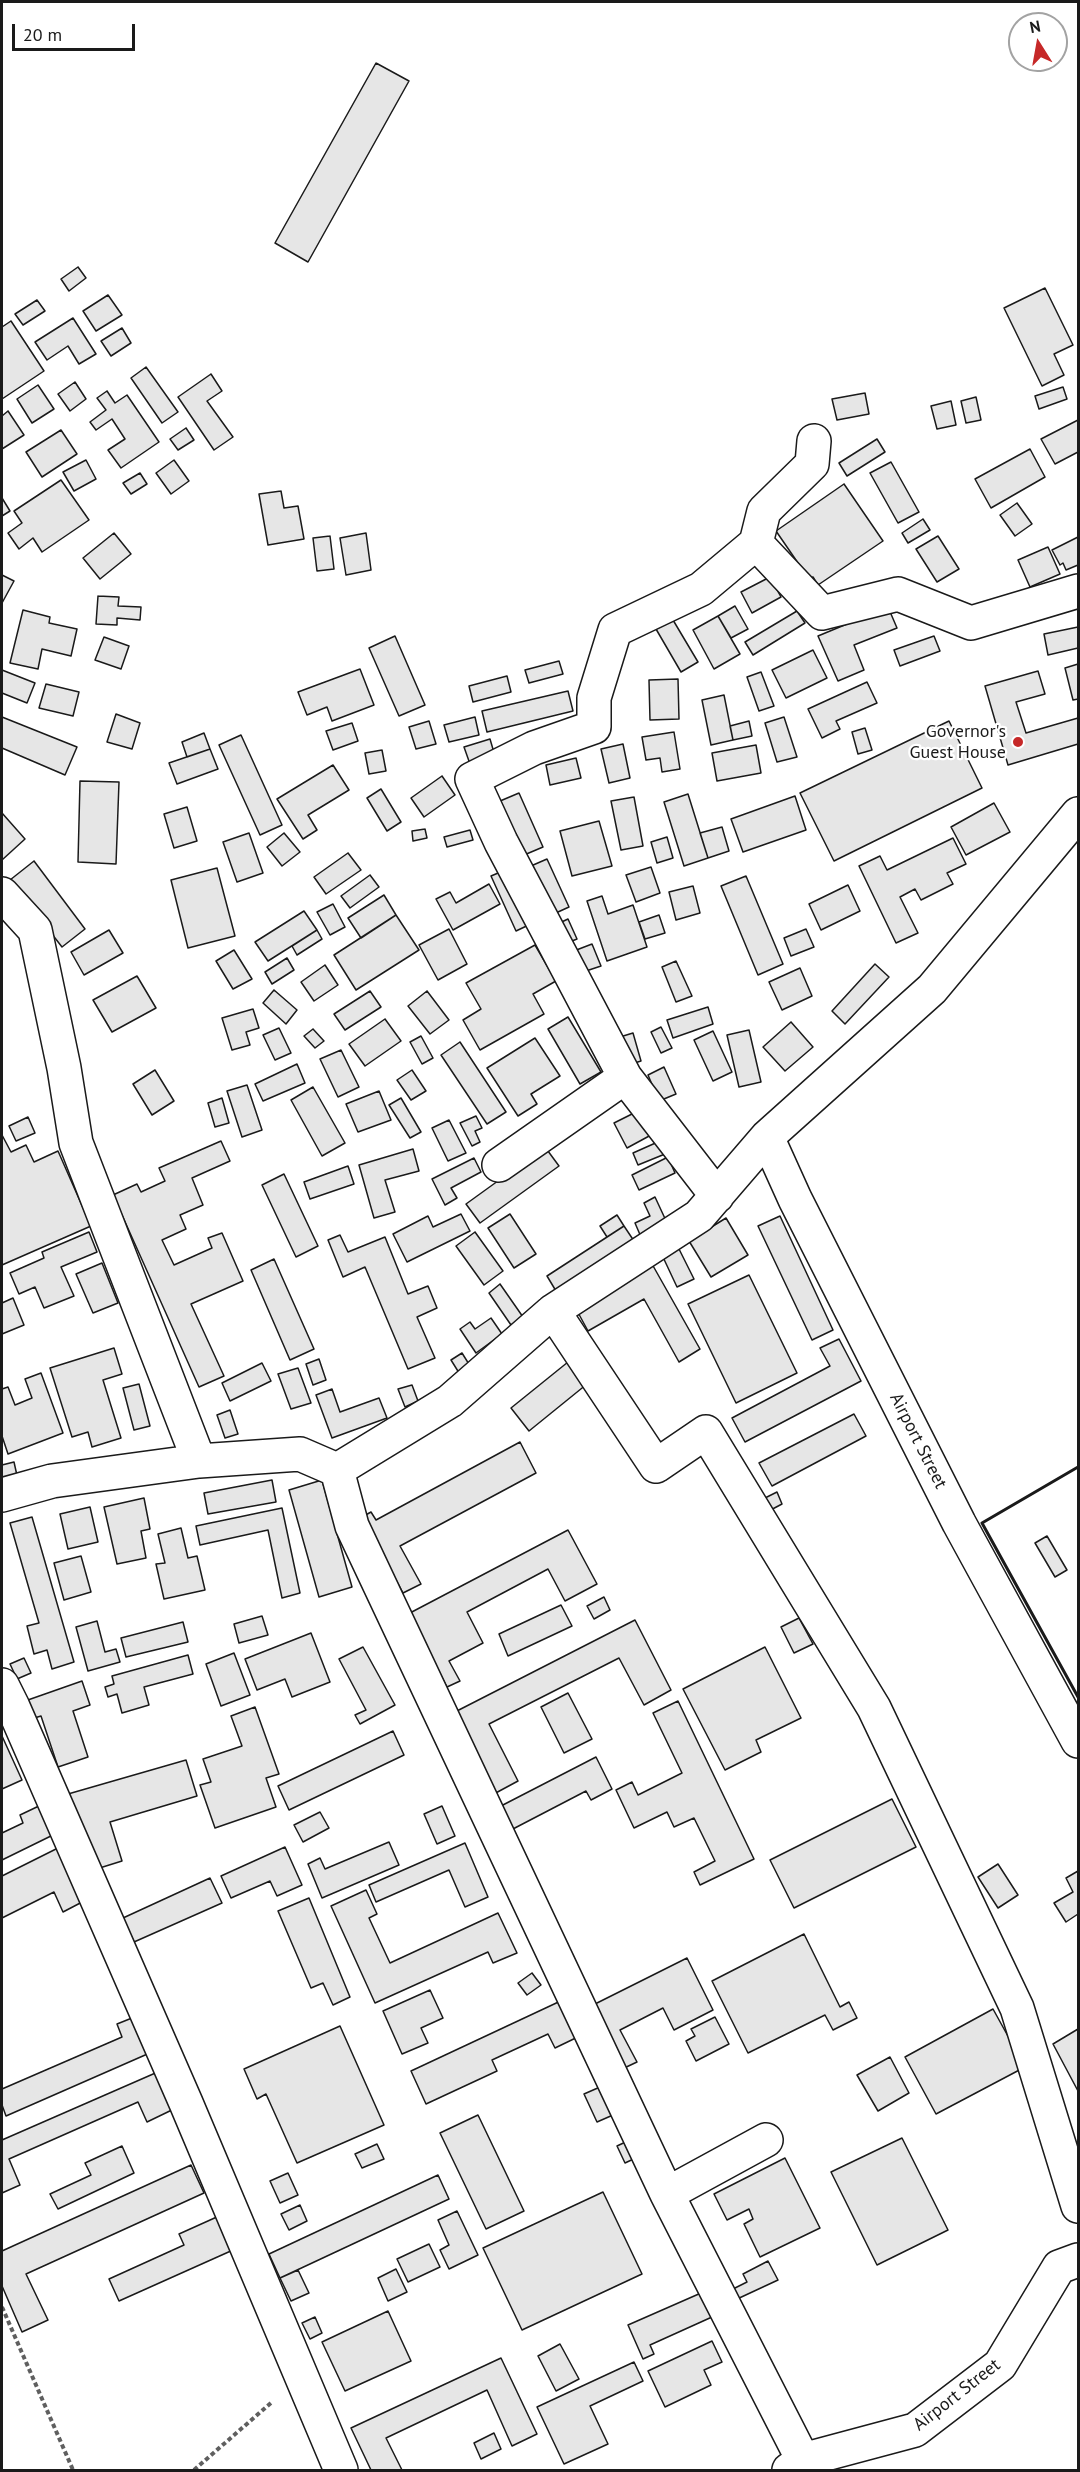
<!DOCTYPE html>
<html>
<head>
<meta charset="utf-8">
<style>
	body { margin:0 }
	#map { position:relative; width:1080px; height:2472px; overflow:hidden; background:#fff; font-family:"PT Sans",sans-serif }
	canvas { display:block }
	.frame { position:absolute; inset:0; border:3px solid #1a1a1a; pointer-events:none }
	.north { position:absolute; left:1008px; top:12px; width:60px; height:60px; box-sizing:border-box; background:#fff; border:2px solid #a3a3a3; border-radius:50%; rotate:349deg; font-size:16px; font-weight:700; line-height:24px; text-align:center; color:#1a1a1a }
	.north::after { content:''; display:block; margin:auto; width:21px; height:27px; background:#c62828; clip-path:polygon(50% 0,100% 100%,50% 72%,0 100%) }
	.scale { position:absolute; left:12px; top:24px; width:123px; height:27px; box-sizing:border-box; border:3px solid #1a1a1a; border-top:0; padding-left:8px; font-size:18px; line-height:21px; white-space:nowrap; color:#1a1a1a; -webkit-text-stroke:4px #fff; paint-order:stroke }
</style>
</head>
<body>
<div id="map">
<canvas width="1080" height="2472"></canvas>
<div class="frame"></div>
<div class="north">N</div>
<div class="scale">20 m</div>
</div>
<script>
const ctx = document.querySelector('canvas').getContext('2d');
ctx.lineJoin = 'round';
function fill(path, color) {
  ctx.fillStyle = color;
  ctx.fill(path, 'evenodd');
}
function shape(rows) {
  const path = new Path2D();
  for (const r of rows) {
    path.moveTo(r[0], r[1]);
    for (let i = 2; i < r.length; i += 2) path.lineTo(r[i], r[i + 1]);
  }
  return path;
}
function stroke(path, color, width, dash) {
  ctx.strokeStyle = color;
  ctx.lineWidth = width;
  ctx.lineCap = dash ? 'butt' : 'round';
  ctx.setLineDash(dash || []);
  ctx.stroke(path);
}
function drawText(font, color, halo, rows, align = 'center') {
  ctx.font = font + ' "PT Sans",sans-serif';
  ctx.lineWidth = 4.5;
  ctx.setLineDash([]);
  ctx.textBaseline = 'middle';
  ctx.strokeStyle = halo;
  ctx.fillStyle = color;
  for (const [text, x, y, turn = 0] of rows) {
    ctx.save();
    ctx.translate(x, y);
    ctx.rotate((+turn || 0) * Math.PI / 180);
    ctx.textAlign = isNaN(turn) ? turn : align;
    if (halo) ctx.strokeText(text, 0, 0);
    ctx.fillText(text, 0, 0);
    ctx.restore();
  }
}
const building = shape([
	[376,63,409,81,308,262,275,243,376,63],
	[78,267,86,278,69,291,61,279,78,267],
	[1045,288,1073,345,1054,354,1064,375,1042,386,1004,308,1045,288],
	[108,295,122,315,96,331,83,311,108,295],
	[37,300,45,311,23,325,15,314,37,300],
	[73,318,96,354,79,364,68,346,47,360,35,342,73,318],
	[11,321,44,371,2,399,2,327,11,321],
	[122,328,131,343,111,356,101,341,122,328],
	[146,367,178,412,162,423,131,378,146,367],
	[211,374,222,391,207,401,233,437,214,450,178,397,211,374],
	[75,382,86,399,70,411,58,394,75,382],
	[38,385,54,409,32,423,17,399,38,385],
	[1063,387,1067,399,1039,409,1035,396,1063,387],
	[107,391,115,403,127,395,159,442,121,468,108,450,125,439,112,419,96,430,90,422,106,410,97,398,107,391],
	[865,393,869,414,837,420,832,399,865,393],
	[976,397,981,420,966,423,961,401,976,397],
	[951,401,956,425,937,429,931,406,951,401],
	[8,411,24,435,2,449,2,416,8,411],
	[1078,420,1078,452,1055,464,1041,439,1078,420],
	[186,428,194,440,178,450,170,439,186,428],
	[61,430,77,454,42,477,26,452,61,430],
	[877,439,885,452,847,476,839,463,877,439],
	[1030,449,1045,477,991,508,975,479,1030,449],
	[86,460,96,479,74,491,63,472,86,460],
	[174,460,189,481,171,494,156,473,174,460],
	[891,462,919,512,898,523,870,473,891,462],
	[140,473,147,484,131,494,123,483,140,473],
	[61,480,89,520,42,552,33,538,19,549,8,533,22,523,14,511,61,480],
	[844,484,883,541,818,585,813,577,809,579,776,531,844,484],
	[281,491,284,508,298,506,304,539,268,545,259,494,281,491],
	[2,498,10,511,2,516,2,498],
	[1017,503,1032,524,1015,536,1000,515,1017,503],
	[923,519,930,530,908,543,902,533,923,519],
	[114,533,131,554,100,579,83,558,114,533],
	[366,533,371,570,346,575,340,538,366,533],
	[330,536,334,569,317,571,313,538,330,536],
	[938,536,959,569,937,582,916,549,938,536],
	[1078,537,1078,565,1066,570,1063,563,1060,565,1052,550,1078,537],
	[1048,547,1060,574,1030,587,1018,560,1048,547],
	[2,575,14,581,2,603,2,575],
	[770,577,781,597,752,613,741,592,770,577],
	[98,596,119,597,118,606,141,607,140,620,117,618,117,625,96,624,98,596],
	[735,606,748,629,731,638,718,616,735,606],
	[888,607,897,628,854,645,864,670,838,681,818,636,888,607],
	[23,610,50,617,49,623,77,629,71,656,42,649,38,669,10,663,23,610],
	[797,611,805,623,753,655,745,642,797,611],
	[718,616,740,654,714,669,693,630,718,616],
	[673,620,698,662,681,672,656,629,673,620],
	[1078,627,1078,648,1048,655,1044,634,1078,627],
	[395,636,425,705,399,716,369,648,395,636],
	[934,636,940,651,900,666,894,650,934,636],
	[104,637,129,646,121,669,95,660,104,637],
	[813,650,827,678,786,698,772,670,813,650],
	[559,661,563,674,529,683,525,670,559,661],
	[1078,664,1078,699,1073,700,1065,668,1078,664],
	[360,669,374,705,332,721,327,707,307,715,298,692,360,669],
	[2,670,35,683,27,703,2,693,2,670],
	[1038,671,1045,694,1016,702,1026,733,1078,718,1078,744,1008,765,985,686,1038,671],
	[761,672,774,706,759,711,747,677,761,672],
	[507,676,511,692,473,702,469,686,507,676],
	[678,679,679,719,650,720,649,680,678,679],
	[867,682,877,703,836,721,840,729,822,738,808,709,867,682],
	[46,684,79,692,73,716,39,708,46,684],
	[568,691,573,711,487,732,482,711,568,691],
	[724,695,733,740,711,745,702,700,724,695],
	[116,714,140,723,132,749,107,742,116,714],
	[2,717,77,747,65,775,2,748,2,717],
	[475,717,479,735,449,742,444,725,475,717],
	[784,717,797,757,777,762,765,723,784,717],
	[429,721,436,744,416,749,409,727,429,721],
	[749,721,752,736,733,740,730,726,749,721],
	[949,721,982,788,834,861,800,793,949,721],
	[352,723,358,741,333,750,326,731,352,723],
	[865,728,872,750,858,754,852,732,865,728],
	[674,732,680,769,662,772,660,758,646,760,642,737,674,732],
	[204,733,210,749,187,757,182,742,204,733],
	[241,735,282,825,260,835,219,745,241,735],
	[490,739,495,756,470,764,464,747,490,739],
	[623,744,630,778,609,783,601,749,623,744],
	[756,745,761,773,717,781,712,753,756,745],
	[210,749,218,769,177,784,169,763,210,749],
	[382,750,386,771,369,774,365,753,382,750],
	[576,758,581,778,550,785,546,765,576,758],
	[333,765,349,790,308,815,317,830,303,839,277,799,333,765],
	[442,776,455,795,424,817,411,798,442,776],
	[80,781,119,782,116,864,78,862,80,781],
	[381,789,401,822,387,831,367,798,381,789],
	[519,793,543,847,517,858,493,804,519,793],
	[688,794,708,858,684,866,664,802,688,794],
	[795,796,806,830,743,852,731,819,795,796],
	[634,797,643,846,621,850,611,801,634,797],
	[994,803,1010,832,966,855,951,827,994,803],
	[187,807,197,841,174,848,164,814,187,807],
	[2,813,25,839,2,860,2,813],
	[599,821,612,866,572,876,560,831,599,821],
	[722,827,729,851,708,858,700,833,722,827],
	[425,829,427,838,413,841,412,831,425,829],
	[470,830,473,840,447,847,444,837,470,830],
	[249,833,263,873,237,882,223,842,249,833],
	[284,833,300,852,282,866,267,847,284,833],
	[667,837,673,858,657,863,651,842,667,837],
	[953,838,966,864,947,873,953,884,921,900,915,889,900,897,918,933,896,943,859,866,880,856,887,870,953,838],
	[348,853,361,870,326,894,314,877,348,853],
	[547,859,569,907,547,917,524,869,547,859],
	[34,861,85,929,62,947,10,880,34,861],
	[651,867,660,893,636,902,626,875,651,867],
	[217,868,235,936,188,948,171,880,217,868],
	[510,868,535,922,516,931,491,876,510,868],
	[370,875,379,887,350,908,341,896,370,875],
	[746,876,783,964,758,975,721,886,746,876],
	[489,884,500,904,453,930,436,899,450,892,456,903,489,884],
	[848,885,860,911,821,930,809,904,848,885],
	[693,886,700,913,676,920,669,892,693,886],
	[384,895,396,915,361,938,348,918,384,895],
	[602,896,608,914,633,905,647,947,607,961,587,901,602,896],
	[333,904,345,927,330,935,317,912,333,904],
	[304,911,317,930,268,961,255,942,304,911],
	[396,915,419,950,356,990,334,955,396,915],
	[659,915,665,933,645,939,639,922,659,915],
	[568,919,577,939,562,945,553,926,568,919],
	[449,929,467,964,438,980,419,945,449,929],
	[806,929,814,947,791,956,784,938,806,929],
	[109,930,123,953,84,975,71,952,109,930],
	[317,930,322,939,297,955,292,946,317,930],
	[592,944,601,966,574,975,566,954,592,944],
	[535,945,556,981,533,994,544,1014,480,1050,463,1020,481,1009,466,983,535,945],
	[234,950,252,979,233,989,216,961,234,950],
	[287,958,294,970,272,984,265,972,287,958],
	[676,961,692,996,676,1002,662,967,676,961],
	[875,964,889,977,845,1024,832,1011,875,964],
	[325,965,338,985,314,1001,301,982,325,965],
	[800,968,812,996,782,1010,769,982,800,968],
	[137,976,156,1008,112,1032,93,1000,137,976],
	[274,990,297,1010,286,1024,263,1003,274,990],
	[370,991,381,1007,345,1030,334,1014,370,991],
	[427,991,449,1020,430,1034,408,1006,427,991],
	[708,1007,713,1024,673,1038,667,1020,708,1007],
	[253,1009,259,1028,246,1032,250,1045,232,1050,222,1018,253,1009],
	[568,1017,601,1072,580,1084,548,1029,568,1017],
	[385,1019,401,1041,365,1066,349,1044,385,1019],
	[791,1022,813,1047,785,1071,763,1047,791,1022],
	[661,1027,672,1048,661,1053,651,1032,661,1027],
	[279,1028,291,1053,275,1060,263,1035,279,1028],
	[313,1029,324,1041,315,1048,304,1036,313,1029],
	[749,1030,761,1082,739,1087,727,1035,749,1030],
	[713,1031,732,1072,713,1081,694,1040,713,1031],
	[633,1033,641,1061,628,1065,610,1040,633,1033],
	[421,1036,433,1058,422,1064,410,1042,421,1036],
	[535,1038,560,1076,531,1094,537,1104,518,1116,487,1068,535,1038],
	[460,1042,506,1112,487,1124,441,1055,460,1042],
	[341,1050,359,1087,338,1097,320,1059,341,1050],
	[297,1064,305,1083,263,1101,255,1084,297,1064],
	[664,1067,676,1094,659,1101,648,1075,664,1067],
	[155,1070,174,1101,152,1115,133,1084,155,1070],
	[412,1070,426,1091,411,1100,397,1080,412,1070],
	[247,1085,262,1130,242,1137,227,1091,247,1085],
	[313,1087,345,1143,322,1156,291,1100,313,1087],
	[379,1091,391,1120,358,1132,346,1104,379,1091],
	[222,1098,229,1123,215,1127,208,1103,222,1098],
	[401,1098,421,1132,410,1138,389,1105,401,1098],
	[638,1111,651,1135,627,1148,614,1123,638,1111],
	[476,1116,482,1128,475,1131,480,1142,472,1146,460,1123,476,1116],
	[28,1117,35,1133,16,1141,9,1126,28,1117],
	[449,1120,466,1153,448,1161,432,1128,449,1120],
	[2,1135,11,1152,26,1145,34,1162,58,1151,91,1226,2,1265,2,1135],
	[221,1141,230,1161,192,1178,203,1205,180,1215,186,1229,162,1240,174,1265,212,1248,208,1238,222,1233,243,1281,191,1304,224,1376,199,1387,113,1195,137,1184,141,1192,165,1181,159,1168,221,1141],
	[660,1141,665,1154,638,1165,633,1153,660,1141],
	[545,1147,559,1166,480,1223,466,1204,545,1147],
	[413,1149,419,1171,385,1180,395,1212,374,1218,359,1165,413,1149],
	[668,1157,675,1173,639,1190,632,1175,668,1157],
	[474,1158,481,1172,451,1188,457,1198,445,1205,432,1179,474,1158],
	[348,1166,354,1184,310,1199,304,1182,348,1166],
	[284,1174,318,1246,296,1257,262,1185,284,1174],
	[655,1197,668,1225,641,1237,635,1223,650,1216,644,1203,655,1197],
	[461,1214,470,1231,407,1262,393,1234,428,1216,433,1227,461,1214],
	[510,1214,536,1254,514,1268,488,1228,510,1214],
	[617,1215,624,1226,607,1237,600,1226,617,1215],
	[780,1216,833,1330,812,1340,758,1226,780,1216],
	[726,1218,748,1255,711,1277,689,1241,726,1218],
	[624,1226,634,1241,556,1291,547,1276,624,1226],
	[89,1232,97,1252,61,1267,74,1296,44,1308,35,1287,19,1294,10,1273,44,1258,42,1252,89,1232],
	[475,1232,503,1271,484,1285,456,1246,475,1232],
	[340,1235,348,1252,385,1237,408,1294,428,1286,437,1308,417,1317,435,1358,408,1369,365,1267,343,1277,328,1240,340,1235],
	[678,1247,694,1279,677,1287,662,1255,678,1247],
	[274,1259,314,1349,290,1360,251,1270,274,1259],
	[102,1263,118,1303,93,1313,76,1274,102,1263],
	[652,1264,700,1349,679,1362,644,1299,588,1331,575,1307,652,1264],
	[749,1275,797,1373,736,1403,688,1304,749,1275],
	[500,1284,523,1317,511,1325,489,1293,500,1284],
	[13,1298,24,1325,2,1334,2,1303,13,1298],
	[491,1318,502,1334,476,1353,460,1329,470,1322,475,1329,491,1318],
	[839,1339,861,1381,745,1442,732,1418,830,1366,820,1348,839,1339],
	[114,1348,122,1374,103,1380,121,1438,92,1447,88,1432,72,1437,50,1368,114,1348],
	[462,1353,472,1369,461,1376,451,1360,462,1353],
	[319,1359,326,1380,313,1385,306,1364,319,1359],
	[568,1362,587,1384,529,1431,511,1408,568,1362],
	[262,1363,271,1381,230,1401,222,1383,262,1363],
	[298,1368,311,1403,291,1409,278,1374,298,1368],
	[41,1373,63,1433,8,1454,2,1436,2,1389,8,1387,15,1405,32,1398,25,1379,41,1373],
	[139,1384,150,1426,134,1430,123,1388,139,1384],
	[412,1385,418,1401,405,1407,398,1389,412,1385],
	[332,1389,340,1412,379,1398,387,1418,332,1438,316,1395,332,1389],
	[230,1410,238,1434,225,1438,217,1415,230,1410],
	[854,1414,866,1436,772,1486,759,1463,854,1414],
	[520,1442,536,1473,400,1546,421,1584,403,1593,362,1517,371,1512,376,1520,520,1442],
	[14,1462,18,1480,2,1484,2,1465,14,1462],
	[272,1480,276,1502,208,1514,204,1493,272,1480],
	[322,1480,352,1587,319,1597,289,1490,322,1480],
	[777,1492,782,1504,765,1513,759,1501,777,1492],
	[144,1498,150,1529,141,1531,146,1558,117,1564,104,1507,144,1498],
	[90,1507,98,1542,68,1549,60,1514,90,1507],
	[282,1508,300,1593,282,1598,268,1530,200,1545,196,1526,282,1508],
	[32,1517,74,1662,52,1669,47,1650,34,1654,27,1626,39,1623,10,1523,32,1517],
	[181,1528,188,1558,197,1556,205,1590,164,1599,156,1564,165,1563,158,1534,181,1528],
	[568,1530,597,1584,565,1601,548,1569,467,1612,483,1643,449,1661,460,1681,447,1687,408,1614,568,1530],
	[1047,1536,1067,1570,1055,1577,1035,1543,1047,1536],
	[81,1556,91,1592,64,1600,54,1563,81,1556],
	[604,1597,610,1610,594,1619,587,1606,604,1597],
	[561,1605,572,1626,508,1656,499,1634,561,1605],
	[262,1616,268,1635,239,1643,234,1624,262,1616],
	[799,1618,813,1644,794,1653,781,1627,799,1618],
	[635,1620,671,1690,644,1705,619,1658,489,1724,518,1781,492,1795,451,1714,635,1620],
	[97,1621,105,1652,116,1649,120,1662,88,1671,76,1627,97,1621],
	[183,1622,188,1642,126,1657,121,1638,183,1622],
	[311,1633,330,1682,292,1697,285,1679,257,1690,245,1659,311,1633],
	[363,1647,395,1705,360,1724,355,1715,366,1710,339,1659,363,1647],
	[765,1647,801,1718,756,1740,761,1752,725,1770,683,1689,765,1647],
	[234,1653,250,1695,221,1706,206,1664,234,1653],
	[188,1655,193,1674,144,1687,149,1705,122,1713,117,1694,108,1697,105,1687,114,1684,112,1676,188,1655],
	[24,1658,31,1673,17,1679,10,1664,24,1658],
	[82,1681,90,1705,73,1711,88,1757,58,1767,41,1716,31,1719,25,1701,82,1681],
	[568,1693,592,1739,564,1753,541,1707,568,1693],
	[678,1701,754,1859,700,1885,694,1872,715,1861,694,1818,674,1827,667,1812,634,1828,616,1790,632,1782,638,1795,682,1773,653,1713,678,1701],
	[255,1707,279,1774,266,1778,276,1807,215,1828,200,1785,211,1782,203,1759,242,1746,231,1716,255,1707],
	[393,1731,404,1755,289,1810,278,1786,393,1731],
	[2,1736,22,1780,2,1789,2,1736],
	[596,1757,612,1789,591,1800,586,1791,511,1830,499,1807,596,1757],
	[186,1760,197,1796,110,1822,122,1861,90,1871,68,1794,186,1760],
	[892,1799,916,1847,794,1908,770,1860,892,1799],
	[41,1805,55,1834,2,1860,2,1833,23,1823,20,1815,41,1805],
	[442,1806,455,1836,437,1844,424,1814,442,1806],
	[320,1812,329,1828,303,1842,294,1825,320,1812],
	[389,1842,399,1865,322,1898,308,1864,320,1858,325,1869,389,1842],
	[465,1843,488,1897,465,1907,449,1870,376,1902,369,1885,465,1843],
	[60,1847,86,1900,63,1912,54,1892,2,1918,2,1876,60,1847],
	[285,1847,302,1885,277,1896,270,1881,231,1898,221,1876,285,1847],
	[998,1864,1018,1895,998,1908,978,1877,998,1864],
	[1078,1871,1078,1914,1066,1922,1054,1903,1073,1892,1066,1878,1078,1871],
	[210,1878,222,1903,134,1942,123,1918,210,1878],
	[366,1890,377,1914,369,1918,390,1963,498,1913,517,1953,493,1963,488,1952,375,2003,331,1906,366,1890],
	[309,1898,350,1997,333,2005,323,1983,311,1988,278,1911,309,1898],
	[804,1934,840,2007,849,2002,857,2018,833,2030,825,2015,748,2053,712,1981,804,1934],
	[687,1958,713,2010,674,2030,663,2008,620,2030,637,2062,620,2070,589,2007,687,1958],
	[532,1973,541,1985,527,1995,518,1983,532,1973],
	[430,1990,443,2018,421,2028,428,2043,402,2054,383,2011,430,1990],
	[567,1998,584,2034,555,2048,548,2034,492,2060,497,2071,426,2104,411,2071,567,1998],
	[993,2009,1025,2067,936,2114,905,2057,993,2009],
	[137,2016,152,2052,6,2116,2,2105,2,2089,122,2037,117,2024,137,2016],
	[715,2017,729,2044,696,2061,686,2041,695,2036,691,2029,715,2017],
	[340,2026,384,2125,297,2163,266,2094,257,2099,244,2069,340,2026],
	[1078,2029,1078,2091,1053,2044,1078,2029],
	[890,2057,909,2093,878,2111,857,2075,890,2057],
	[160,2071,176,2108,147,2122,138,2102,9,2159,20,2185,2,2193,2,2140,160,2071],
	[600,2087,613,2115,597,2122,584,2094,600,2087],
	[478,2115,524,2211,486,2229,440,2133,478,2115],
	[902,2138,948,2230,877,2265,831,2172,902,2138],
	[632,2139,640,2156,625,2163,617,2146,632,2139],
	[377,2144,384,2159,362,2168,355,2154,377,2144],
	[122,2146,134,2173,58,2209,50,2194,91,2175,85,2163,122,2146],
	[785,2158,820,2228,760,2257,744,2224,753,2219,749,2209,727,2220,714,2194,785,2158],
	[191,2165,204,2193,26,2274,48,2320,22,2332,2,2286,2,2251,191,2165],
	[288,2173,298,2195,280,2203,270,2181,288,2173],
	[438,2175,449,2199,280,2278,269,2254,438,2175],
	[603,2192,642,2274,522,2330,483,2248,603,2192],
	[300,2205,307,2221,289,2230,281,2214,300,2205],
	[457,2211,478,2255,449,2269,440,2250,449,2245,438,2220,457,2211],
	[219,2216,233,2250,119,2301,109,2279,184,2245,179,2234,219,2216],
	[429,2244,440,2267,408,2282,397,2259,429,2244],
	[768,2261,778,2280,735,2300,731,2290,747,2282,743,2274,768,2261],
	[396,2269,407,2292,388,2301,378,2278,396,2269],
	[298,2270,309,2293,291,2301,280,2278,298,2270],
	[701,2293,712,2317,650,2345,654,2354,643,2359,628,2325,701,2293],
	[388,2311,411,2361,345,2391,322,2342,388,2311],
	[315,2317,322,2333,310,2339,302,2323,315,2317],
	[712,2341,722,2362,704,2370,711,2385,665,2407,648,2371,712,2341],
	[560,2344,579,2379,556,2391,538,2356,560,2344],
	[501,2358,537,2434,512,2446,487,2390,386,2438,402,2470,371,2470,351,2428,501,2358],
	[634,2362,643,2381,590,2406,608,2444,564,2464,537,2407,634,2362],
	[494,2433,501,2449,481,2459,474,2443,494,2433]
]);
fill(building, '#e6e6e6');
stroke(building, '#1a1a1a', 1.5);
const street = shape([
	[756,543,822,613,898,594,971,623,1078,591],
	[2,894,35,930,64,1068,76,1143,199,1461],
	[767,1137,795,1199,959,1523,1078,1741],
	[499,1165,625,1077],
	[717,1196,625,1077,501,842,472,779,534,748,594,727,594,698,615,630,701,589,756,543,764,511,812,464,814,441],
	[553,1311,656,1466,706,1432,874,1708,1017,2008,1078,2206],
	[337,1470,352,1526,667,2194,803,2460],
	[2,1495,52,1481,199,1461,300,1454,337,1470,450,1401,553,1311,699,1216,767,1137,932,989,1078,814],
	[2,1685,13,1707,186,2103,341,2470],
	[667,2194,766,2140],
	[789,2470,803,2460,915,2430,1000,2365,1059,2267,1078,2260]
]);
stroke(street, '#1a1a1a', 36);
stroke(shape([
	[2,2307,73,2470],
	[194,2470,272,2402]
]), '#5f5f5f', 4, [4.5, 3]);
stroke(street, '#fff', 33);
stroke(shape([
	[1078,1467,982,1523,1078,1697]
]), '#1a1a1a', 3);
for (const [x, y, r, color] of [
	[1018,742,6,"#c62828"]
]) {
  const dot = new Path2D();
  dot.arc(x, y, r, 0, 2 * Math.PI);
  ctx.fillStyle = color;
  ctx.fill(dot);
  stroke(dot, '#fff', 2);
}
drawText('18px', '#1a1a1a', '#fff', [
	["Governor's",1006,732],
	["Guest House",1006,753]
], 'right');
drawText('18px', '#1a1a1a', '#fff', [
	["Airport Street",918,1441,63],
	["Airport Street",957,2395,-38]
]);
</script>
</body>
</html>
